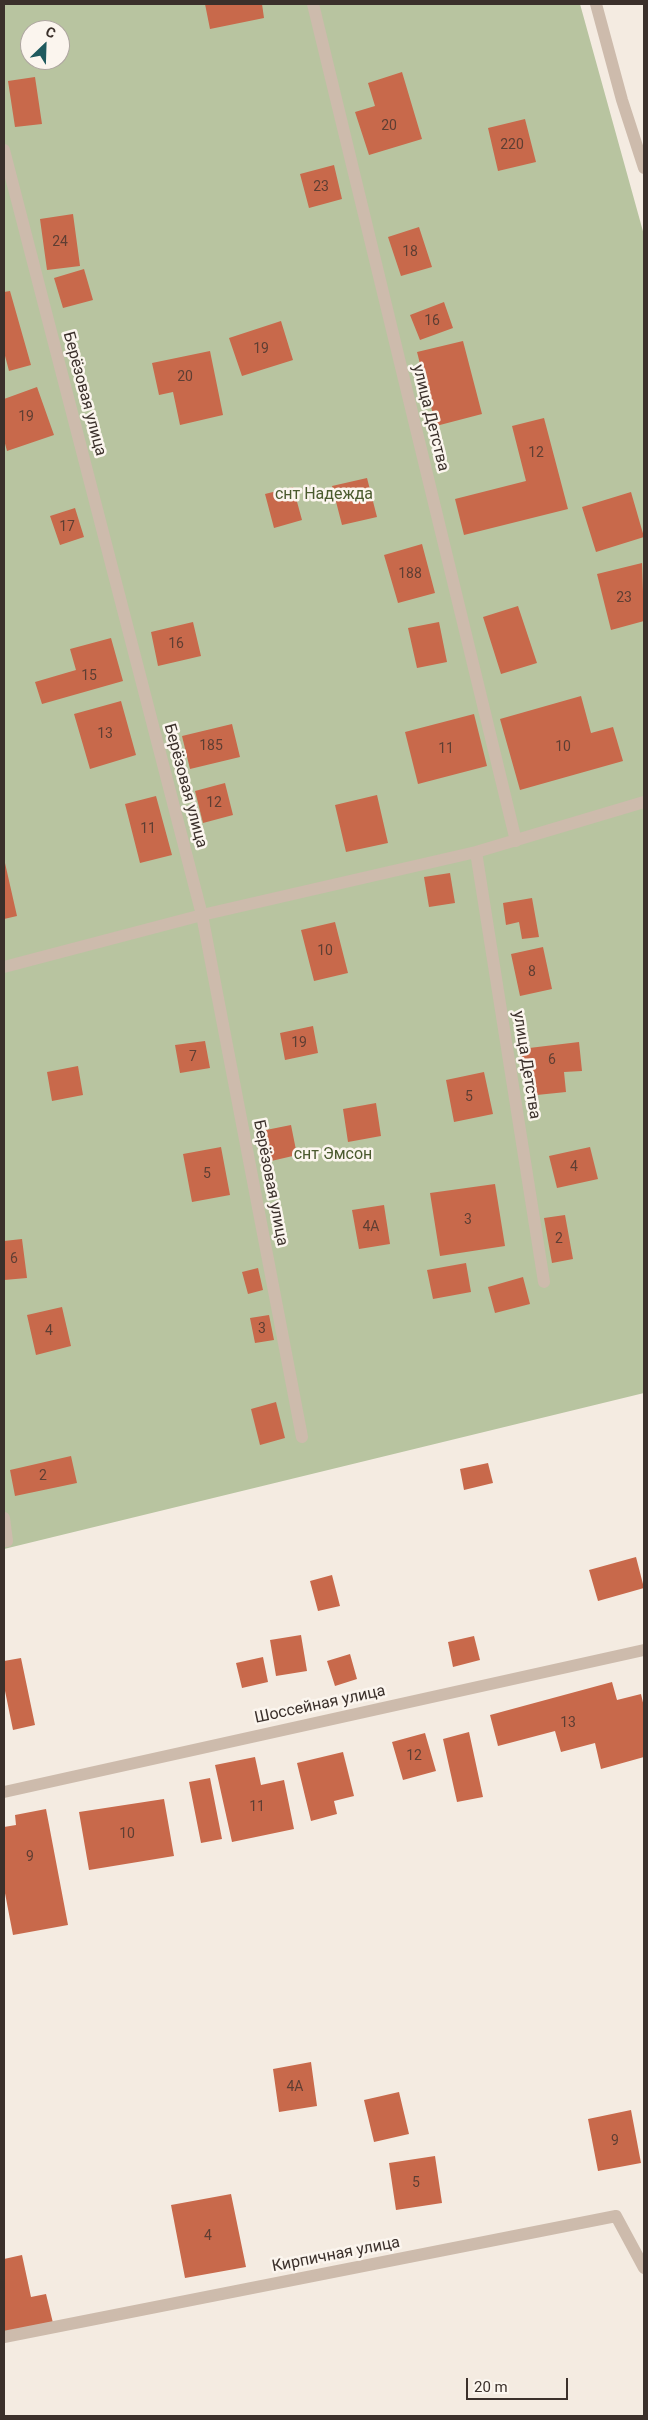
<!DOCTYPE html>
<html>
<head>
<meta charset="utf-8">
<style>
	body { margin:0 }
	#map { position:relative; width:648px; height:2420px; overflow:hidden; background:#f4ebe1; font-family:Roboto,sans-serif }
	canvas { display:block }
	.frame { position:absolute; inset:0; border:5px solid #3b302b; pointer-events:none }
	.north { position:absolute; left:20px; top:20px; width:50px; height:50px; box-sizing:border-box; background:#fbf5ee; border:1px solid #aea6a0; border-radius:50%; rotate:24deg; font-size:14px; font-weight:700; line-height:20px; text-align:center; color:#3b302b }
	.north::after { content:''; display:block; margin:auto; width:18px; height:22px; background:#1f5a5e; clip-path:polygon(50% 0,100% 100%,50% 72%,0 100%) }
	.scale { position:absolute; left:466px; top:2378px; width:102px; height:22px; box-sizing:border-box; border:2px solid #3b302b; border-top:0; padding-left:6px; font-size:15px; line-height:18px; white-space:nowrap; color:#3b302b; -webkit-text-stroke:4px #fbf5ee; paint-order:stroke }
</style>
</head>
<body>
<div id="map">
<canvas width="648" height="2420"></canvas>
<div class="frame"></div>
<div class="north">С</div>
<div class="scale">20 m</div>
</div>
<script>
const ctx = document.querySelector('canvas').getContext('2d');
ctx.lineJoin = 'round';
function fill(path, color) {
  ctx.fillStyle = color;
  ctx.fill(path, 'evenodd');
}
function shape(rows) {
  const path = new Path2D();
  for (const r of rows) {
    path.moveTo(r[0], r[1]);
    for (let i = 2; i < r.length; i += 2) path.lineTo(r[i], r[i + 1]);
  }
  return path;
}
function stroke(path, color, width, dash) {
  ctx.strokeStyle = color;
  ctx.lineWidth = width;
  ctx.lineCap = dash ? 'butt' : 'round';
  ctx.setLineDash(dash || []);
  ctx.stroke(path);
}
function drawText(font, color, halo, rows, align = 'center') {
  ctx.font = font + ' Roboto,sans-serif';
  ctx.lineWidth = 5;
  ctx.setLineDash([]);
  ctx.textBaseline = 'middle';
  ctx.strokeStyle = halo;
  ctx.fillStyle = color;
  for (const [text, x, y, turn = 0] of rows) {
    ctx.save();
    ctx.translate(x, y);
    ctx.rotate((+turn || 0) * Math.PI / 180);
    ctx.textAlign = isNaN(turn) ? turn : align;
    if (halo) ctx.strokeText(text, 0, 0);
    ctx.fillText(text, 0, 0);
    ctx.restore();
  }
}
fill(shape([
	[4,4,580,4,644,235,644,1393,4,1549],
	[30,30,60,30,60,60,30,60]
]), '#b8c4a0');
fill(shape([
	[205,4,262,4,264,18,210,29],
	[402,72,422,139,369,155,355,112,375,106,368,83],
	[35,77,42,124,15,127,8,81],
	[525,119,536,162,498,171,488,128],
	[334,165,342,199,309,208,300,174],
	[73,214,80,266,47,270,40,219],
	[419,227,432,267,401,276,388,237],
	[84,269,93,300,63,308,54,278],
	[10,291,31,365,9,371,4,352,4,292],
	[444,302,453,328,420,340,410,315],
	[281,321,293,360,242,376,229,338],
	[463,341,482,414,436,426,417,352],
	[210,351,223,415,180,425,173,392,159,395,152,363],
	[37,387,54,435,7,451,4,440,4,399],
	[544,418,568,509,464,535,455,499,526,481,512,426],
	[367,478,377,517,342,525,332,486],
	[293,487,302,520,274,528,265,494],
	[631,492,644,537,596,552,582,507],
	[75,508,84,537,60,545,50,516],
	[422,544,435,593,398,603,384,555],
	[642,563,644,621,611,630,597,574],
	[518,606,537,663,501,674,483,617],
	[193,622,201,656,158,666,151,632],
	[439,622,447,662,417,668,408,628],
	[111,638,123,681,42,704,35,682,76,670,70,649],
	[581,696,591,733,613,727,623,761,520,790,500,719],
	[121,701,136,755,90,769,74,714],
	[474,714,487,766,418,784,405,732],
	[232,724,240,757,190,769,182,736],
	[225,783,233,815,203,823,195,791],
	[377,795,388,843,346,852,335,805],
	[156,796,172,855,140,863,125,804],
	[5,863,17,916,4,919,4,864],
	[450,873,455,903,429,907,424,877],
	[532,898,539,937,522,939,519,922,506,925,503,903],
	[335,922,348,973,314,981,301,930],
	[543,947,552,989,520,996,511,954],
	[313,1026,318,1053,285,1060,280,1033],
	[205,1041,210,1068,180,1073,175,1045],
	[579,1042,582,1071,564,1072,566,1092,527,1096,521,1049],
	[78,1066,83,1095,52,1101,47,1072],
	[484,1072,493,1114,454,1122,446,1080],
	[376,1103,381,1136,348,1142,343,1109],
	[291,1125,297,1155,267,1162,261,1131],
	[221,1147,230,1195,192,1202,183,1154],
	[590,1147,598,1179,557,1188,549,1156],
	[495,1184,505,1246,440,1256,430,1193],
	[384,1205,390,1244,359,1249,352,1210],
	[565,1215,573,1259,552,1263,544,1218],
	[22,1239,27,1278,4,1280,4,1241],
	[466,1263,471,1292,433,1299,427,1270],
	[258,1268,263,1290,248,1294,242,1272],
	[523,1277,530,1304,495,1313,488,1287],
	[62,1307,71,1346,36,1355,27,1315],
	[269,1315,274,1340,255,1343,250,1318],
	[276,1402,285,1438,260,1445,251,1409],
	[71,1456,77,1483,15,1496,10,1470],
	[488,1463,493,1483,464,1490,460,1469],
	[636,1557,644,1588,598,1601,589,1570],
	[332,1575,340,1606,318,1611,310,1581],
	[301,1635,307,1671,276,1676,270,1640],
	[474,1636,480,1660,453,1667,448,1642],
	[350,1654,357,1679,335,1686,327,1661],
	[263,1657,268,1682,242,1688,236,1663],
	[21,1658,35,1725,13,1730,4,1686,4,1661],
	[612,1682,617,1700,641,1694,644,1707,644,1757,601,1769,595,1743,561,1752,555,1731,498,1746,490,1715],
	[469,1732,483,1797,457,1802,443,1739],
	[425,1733,436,1771,403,1780,392,1742],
	[343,1752,354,1796,334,1801,337,1814,311,1821,297,1763],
	[255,1757,261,1785,284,1780,294,1829,232,1842,215,1765],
	[210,1778,222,1839,201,1843,189,1782],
	[164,1799,174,1856,89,1870,79,1812],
	[46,1809,68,1925,13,1935,4,1888,4,1827,16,1825,15,1815],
	[311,2062,317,2106,279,2112,273,2069],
	[399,2092,409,2134,374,2142,364,2100],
	[631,2110,641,2163,598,2171,588,2119],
	[435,2156,442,2203,396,2210,389,2163],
	[231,2194,246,2267,185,2278,171,2205],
	[22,2255,31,2297,46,2294,53,2323,4,2334,4,2259]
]), '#c8694b');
stroke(shape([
	[313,4,516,841],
	[596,4,622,100,644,168],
	[4,150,202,915,302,1437],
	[476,852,544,1282],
	[4,967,202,915,476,852,644,802],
	[4,1518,7,1541],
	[4,1792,644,1650],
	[4,2337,616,2216,644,2268]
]), '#cdbbac', 12);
drawText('14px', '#5e3e33', null, [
	["20",389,126],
	["220",512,145],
	["23",321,187],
	["24",60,242],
	["18",410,252],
	["16",432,321],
	["19",261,349],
	["20",185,377],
	["19",26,417],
	["12",536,453],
	["17",67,527],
	["188",410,574],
	["23",624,598],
	["16",176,644],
	["15",89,676],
	["13",105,734],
	["185",211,746],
	["10",563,747],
	["11",446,749],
	["12",214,803],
	["11",148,829],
	["10",325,951],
	["8",532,972],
	["19",299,1043],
	["7",193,1057],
	["6",552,1060],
	["5",469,1097],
	["4",574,1167],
	["5",207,1174],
	["3",468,1220],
	["4А",371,1227],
	["2",559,1239],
	["6",14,1259],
	["3",262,1329],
	["4",49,1331],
	["2",43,1476],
	["13",568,1723],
	["12",414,1756],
	["11",257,1807],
	["10",127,1834],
	["9",30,1857],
	["4А",295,2087],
	["9",615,2141],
	["5",416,2183],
	["4",208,2236]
]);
drawText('16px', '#3b302b', '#fbf5ee', [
	["Берёзовая улица",84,394,75],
	["улица Детства",430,418,76],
	["Берёзовая улица",185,786,75],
	["улица Детства",526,1065,81],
	["Берёзовая улица",270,1183,79],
	["Шоссейная улица",320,1705,-12],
	["Кирпичная улица",336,2255,-11]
]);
drawText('16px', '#4a5a2e', '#fbf5ee', [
	["снт Надежда",324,495],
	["снт Эмсон",333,1155]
]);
</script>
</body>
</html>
